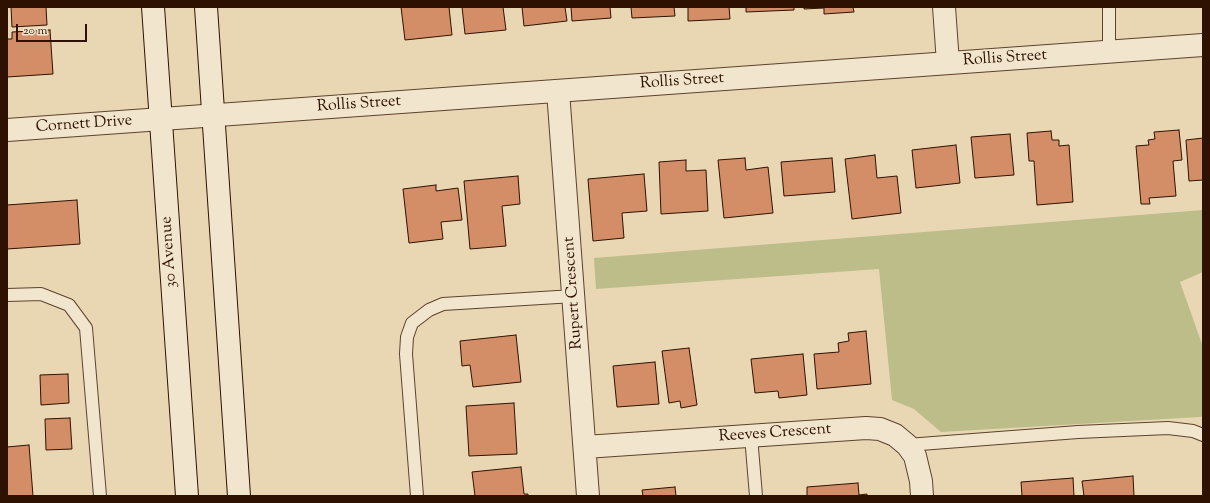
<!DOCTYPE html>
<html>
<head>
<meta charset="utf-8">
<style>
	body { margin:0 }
	#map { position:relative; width:1210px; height:503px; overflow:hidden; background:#e9d7b4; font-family:"Sorts Mill Goudy",serif }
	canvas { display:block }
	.frame { position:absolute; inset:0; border:8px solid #2e1100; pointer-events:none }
	.scale { position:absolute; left:16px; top:24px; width:71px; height:18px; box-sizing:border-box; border:2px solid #2e1100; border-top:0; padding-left:5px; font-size:12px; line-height:14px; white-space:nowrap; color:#2e1100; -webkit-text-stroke:3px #f1e5ce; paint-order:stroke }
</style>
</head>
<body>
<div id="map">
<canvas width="1210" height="503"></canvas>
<div class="frame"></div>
<div class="scale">20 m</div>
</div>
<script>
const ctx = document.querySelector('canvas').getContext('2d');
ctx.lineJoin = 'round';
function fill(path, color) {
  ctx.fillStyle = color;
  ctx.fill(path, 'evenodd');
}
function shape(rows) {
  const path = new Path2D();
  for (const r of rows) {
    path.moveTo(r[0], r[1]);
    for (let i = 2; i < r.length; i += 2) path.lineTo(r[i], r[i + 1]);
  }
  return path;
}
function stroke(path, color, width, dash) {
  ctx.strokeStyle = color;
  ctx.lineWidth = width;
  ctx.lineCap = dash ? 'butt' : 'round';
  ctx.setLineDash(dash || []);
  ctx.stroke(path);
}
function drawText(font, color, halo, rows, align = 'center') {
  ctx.font = font + ' "Sorts Mill Goudy",serif';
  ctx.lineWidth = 3;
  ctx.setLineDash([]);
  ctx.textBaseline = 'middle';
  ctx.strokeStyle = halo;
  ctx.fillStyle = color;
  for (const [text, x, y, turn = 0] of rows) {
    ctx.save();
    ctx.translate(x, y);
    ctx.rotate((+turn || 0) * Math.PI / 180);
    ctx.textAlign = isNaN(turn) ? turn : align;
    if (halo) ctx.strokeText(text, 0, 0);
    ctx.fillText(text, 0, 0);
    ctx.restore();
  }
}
fill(shape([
	[1203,210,1203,272,1180,282,1203,347,1203,416,1200,417,941,432,914,409,892,400,879,269,596,289,594,258]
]), '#bcbd89');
const building = shape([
	[11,7,46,7,47,25,12,27,11,7],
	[401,7,449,7,452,35,405,40,401,7],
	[462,7,503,7,506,30,465,34,462,7],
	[522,7,565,7,567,21,524,26,522,7],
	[571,7,610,7,611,18,572,21,571,7],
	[631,7,674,7,675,16,632,18,631,7],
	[688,7,729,7,730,19,688,21,688,7],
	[746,7,794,7,794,10,746,12,746,7],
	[804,7,853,7,854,12,824,14,824,8,804,9,804,7],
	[50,30,53,74,7,77,7,39,12,39,12,32,50,30],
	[1179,130,1182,160,1173,161,1176,196,1149,198,1150,204,1141,204,1136,146,1149,145,1148,140,1155,139,1154,132,1179,130],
	[1051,131,1052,140,1059,140,1059,146,1069,145,1073,202,1037,205,1034,161,1029,161,1027,133,1051,131],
	[1010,134,1014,175,975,178,971,137,1010,134],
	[1203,138,1203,180,1189,181,1186,140,1203,138],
	[956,145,960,183,916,188,912,150,956,145],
	[875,155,877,178,897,176,901,213,852,219,845,159,875,155],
	[745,158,746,170,768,167,773,213,724,218,718,160,745,158],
	[832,158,835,192,784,196,781,162,832,158],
	[686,160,686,171,706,170,708,211,661,214,659,162,686,160],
	[644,174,647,211,622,213,624,238,593,241,588,179,644,174],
	[518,176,520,204,502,206,506,246,470,249,464,181,518,176],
	[436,185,436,191,458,188,462,220,441,222,443,239,409,243,403,189,436,185],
	[77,200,80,244,7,249,7,205,77,200],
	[866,331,871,384,817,389,814,354,839,352,838,343,849,341,848,333,866,331],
	[516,335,521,382,473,387,470,365,462,366,460,341,516,335],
	[689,348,697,405,681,408,680,401,669,403,662,351,689,348],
	[803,354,807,395,779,398,778,391,755,393,751,359,803,354],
	[655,362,659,404,617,407,613,366,655,362],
	[68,374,69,403,41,405,40,375,68,374],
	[514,403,517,454,469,456,466,406,514,403],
	[70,418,72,449,46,450,45,419,70,418],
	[29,445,33,496,7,496,7,447,29,445],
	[521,467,524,494,528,494,528,496,475,496,472,472,521,467],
	[1133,476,1134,496,1084,496,1082,481,1133,476],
	[1073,478,1074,496,1022,496,1021,482,1073,478],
	[858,483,859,495,867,494,867,496,807,496,807,487,858,483],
	[675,487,676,496,643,496,642,490,675,487]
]);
fill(building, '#d38d67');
stroke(building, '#2e1100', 1);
const service = shape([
	[1109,7,1109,52],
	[7,295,41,294,69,305,86,328,100,496],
	[751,436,756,496],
	[907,445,1078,432,1168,428,1193,431,1203,435],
	[417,496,406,354,407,337,412,323,429,310,443,304,574,296]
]);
const minor = shape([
	[944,7,948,63],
	[558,91,588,496],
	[585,447,866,428,880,429,895,435,907,445,915,456,921,481,922,496]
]);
const tertiary = shape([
	[7,130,1203,45]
]);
const secondary = shape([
	[153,7,187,496],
	[206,7,239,496]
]);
stroke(service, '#5d422d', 14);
stroke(minor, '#5d422d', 24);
stroke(tertiary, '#5d422d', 24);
stroke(secondary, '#2e1100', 24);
stroke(service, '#f1e5ce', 12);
stroke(minor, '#f1e5ce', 22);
stroke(tertiary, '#f1e5ce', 22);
stroke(secondary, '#f1e5ce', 22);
drawText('16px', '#2e1100', '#f1e5ce', [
	["Rollis Street",1005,59,-4],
	["Rollis Street",682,82,-4],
	["Rollis Street",359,105,-4],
	["Cornett Drive",84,125,-4],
	["30 Avenue",170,252,-94],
	["Rupert Crescent",574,293,-94],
	["Reeves Crescent",775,434,-4]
]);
</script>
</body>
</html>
